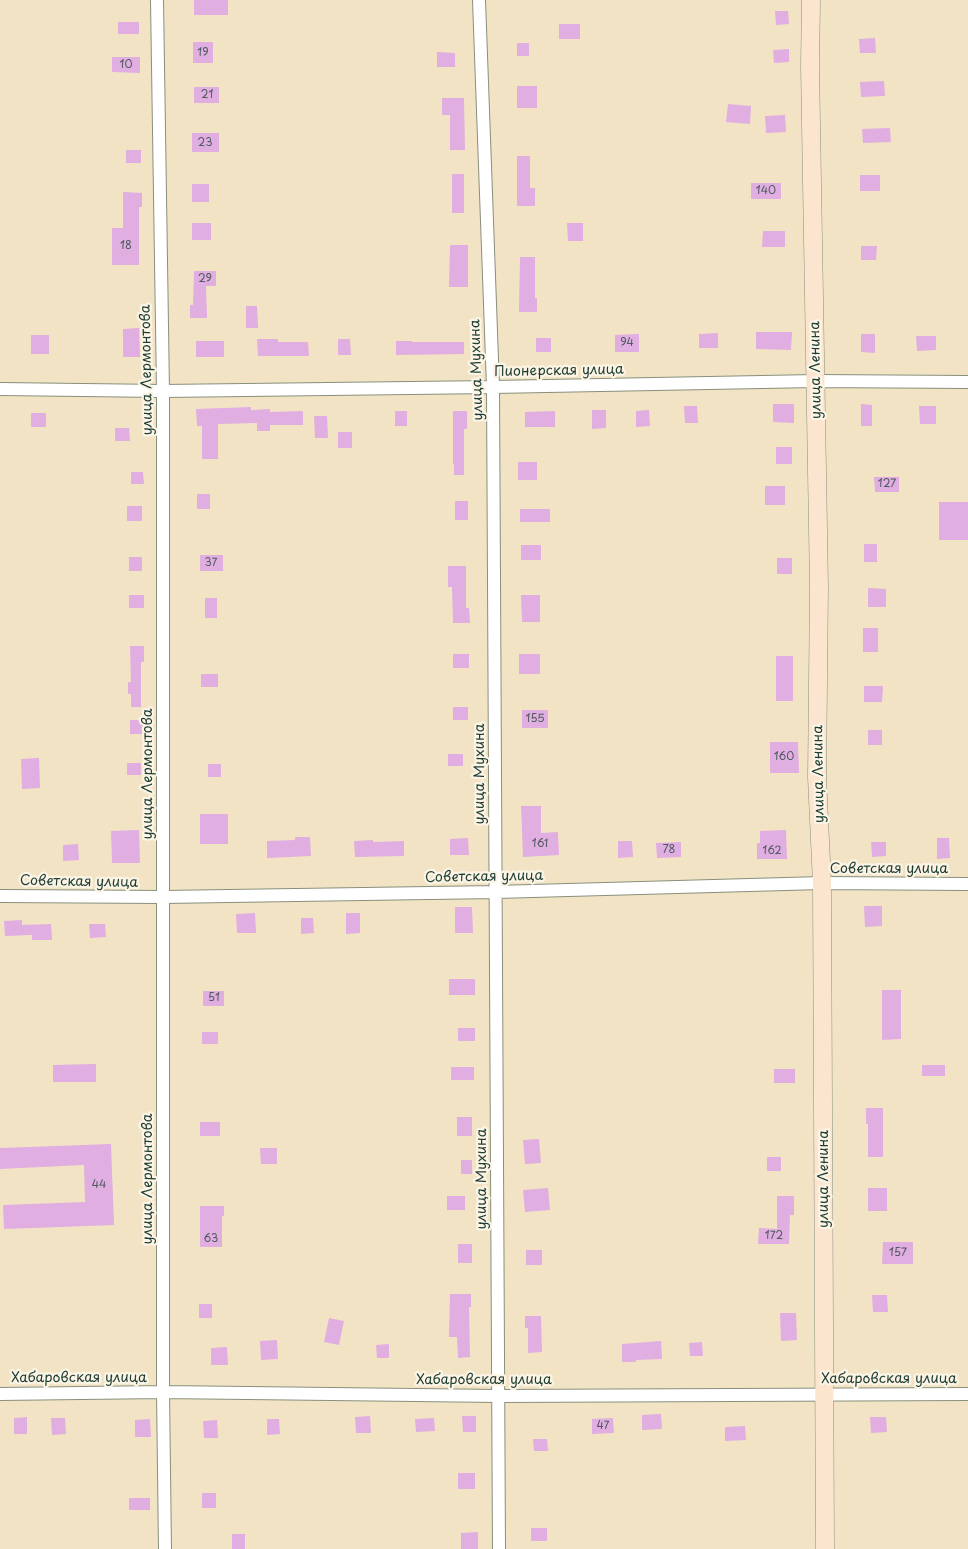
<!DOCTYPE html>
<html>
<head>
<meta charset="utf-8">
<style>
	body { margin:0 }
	canvas { display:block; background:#f2e3c5 }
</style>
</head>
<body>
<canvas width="968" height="1549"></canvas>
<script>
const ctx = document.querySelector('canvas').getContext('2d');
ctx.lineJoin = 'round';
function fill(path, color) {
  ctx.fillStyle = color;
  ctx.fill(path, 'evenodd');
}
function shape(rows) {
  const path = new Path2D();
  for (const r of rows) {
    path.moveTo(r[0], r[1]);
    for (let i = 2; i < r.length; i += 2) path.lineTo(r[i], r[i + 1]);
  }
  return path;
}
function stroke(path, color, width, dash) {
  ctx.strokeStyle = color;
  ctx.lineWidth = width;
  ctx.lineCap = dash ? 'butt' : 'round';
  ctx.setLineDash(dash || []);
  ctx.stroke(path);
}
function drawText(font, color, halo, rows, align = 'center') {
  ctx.font = font + ' "Playpen Sans",sans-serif';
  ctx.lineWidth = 4.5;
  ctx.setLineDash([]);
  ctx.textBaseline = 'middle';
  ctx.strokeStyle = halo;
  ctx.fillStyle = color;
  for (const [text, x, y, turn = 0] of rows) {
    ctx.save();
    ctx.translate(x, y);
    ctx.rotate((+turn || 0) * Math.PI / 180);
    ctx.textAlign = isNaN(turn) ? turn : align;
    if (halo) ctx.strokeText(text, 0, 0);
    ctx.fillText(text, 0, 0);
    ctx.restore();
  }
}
fill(shape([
	[194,0,228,0,228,15,194,15],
	[775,11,788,11,789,24,776,25],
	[118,22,139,22,139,34,118,34],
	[559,24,580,24,580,39,559,39],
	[875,38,876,53,860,53,859,39],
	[193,42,213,42,213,63,193,63],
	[517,43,529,43,529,56,517,56],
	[789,49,789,62,774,63,773,50],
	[437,52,455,53,455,67,437,67],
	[112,57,140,57,140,73,112,72],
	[884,81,885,96,861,97,860,82],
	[517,86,537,86,537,108,517,108],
	[194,87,219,87,219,103,194,103],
	[442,98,464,98,465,150,450,150,450,115,442,115],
	[728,104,751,106,750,124,726,122],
	[785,115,786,132,766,133,765,116],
	[890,128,891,142,863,143,862,129],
	[192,133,219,133,219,152,192,152],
	[126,150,141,150,141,163,126,163],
	[517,156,530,156,530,188,535,188,535,206,517,206],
	[452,174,464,174,464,213,452,213],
	[860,175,880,175,880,191,860,191],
	[751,183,781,183,781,199,751,199],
	[192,184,209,184,209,202,192,202],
	[123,192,142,193,142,207,139,207,139,265,112,265,112,228,123,228],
	[192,223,211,223,211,240,192,240],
	[567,223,583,223,583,241,568,241],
	[763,231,785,231,785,247,762,247],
	[450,245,468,245,468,287,449,287],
	[861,246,877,246,876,260,861,260],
	[520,257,535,257,535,298,537,298,537,312,519,312],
	[194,271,216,271,216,286,206,286,207,318,190,318,190,305,193,305],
	[246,306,257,306,258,328,246,328],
	[139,328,140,357,123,357,123,329],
	[756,332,792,332,791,350,756,349],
	[718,333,718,348,699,348,699,334],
	[639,334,639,352,615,352,615,335],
	[861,334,875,334,875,353,861,352],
	[31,335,49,335,49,354,31,354],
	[916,336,936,336,936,350,917,351],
	[536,338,551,338,551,352,536,352],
	[257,339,278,339,278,342,308,342,309,356,258,356],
	[338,339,350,339,351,355,338,355],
	[196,341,224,341,224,357,196,357],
	[396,341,412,341,412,342,464,342,464,354,396,355],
	[773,404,794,404,794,423,773,422],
	[861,404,872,405,872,426,861,426],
	[684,406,697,406,698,423,685,423],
	[919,406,936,406,936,424,920,424],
	[251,407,251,410,270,409,270,412,303,411,303,425,270,425,270,431,257,431,257,423,218,424,218,459,202,459,202,426,197,426,196,409],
	[592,410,606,410,606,428,592,429],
	[649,410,650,426,636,427,636,411],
	[395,411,407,411,407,426,395,426],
	[453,411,467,411,467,429,464,429,464,475,454,475,454,464,453,464],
	[555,411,555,427,525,427,525,412],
	[31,413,46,413,46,427,31,427],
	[314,416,327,416,328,438,315,438],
	[115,428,129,428,130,441,115,441],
	[338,432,352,432,352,448,338,448],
	[776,447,792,447,792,464,776,464],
	[518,462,537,462,537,480,518,480],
	[131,472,143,472,144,484,131,484],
	[874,477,899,477,899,492,875,492],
	[765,486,785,486,785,505,765,505],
	[197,494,210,494,210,509,197,509],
	[455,501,468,501,468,520,455,520],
	[939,502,968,502,968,540,939,540],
	[127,506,142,506,142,521,127,521],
	[520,509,550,509,550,522,520,522],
	[864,544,877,544,877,562,864,562],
	[521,545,541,545,541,560,521,560],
	[200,555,223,555,223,571,200,571],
	[129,557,142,557,142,571,129,571],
	[777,558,792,558,792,574,777,574],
	[448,566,466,566,466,608,469,608,470,623,453,623,452,587,448,587],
	[868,588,886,589,886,607,868,607],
	[129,595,144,595,144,608,129,608],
	[521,595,540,595,540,622,522,622],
	[205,598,217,598,217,618,205,618],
	[863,628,878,628,878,652,863,652],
	[130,646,144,646,144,662,141,662,141,707,131,707,131,694,128,694,128,682,131,682],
	[453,654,469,654,469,668,453,668],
	[519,654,540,654,540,674,519,674],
	[776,656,793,656,793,701,776,701],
	[201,674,218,674,218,687,201,687],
	[864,686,883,686,882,702,864,702],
	[453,707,468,707,468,720,453,720],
	[522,710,548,710,548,728,522,728],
	[130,720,144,720,144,734,130,734],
	[868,730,882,730,882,745,868,745],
	[770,742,798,742,799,773,770,773],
	[448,754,463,754,463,766,448,766],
	[39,758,40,788,22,789,21,759],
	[127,763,141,763,141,775,127,775],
	[208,764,221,764,221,777,208,777],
	[521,806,541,806,541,833,558,832,559,855,523,857],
	[200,814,228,814,228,844,200,844],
	[139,830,140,863,112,863,111,831],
	[786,830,787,859,757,859,757,843,760,843,760,831],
	[295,837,310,837,311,856,267,858,267,841,295,840],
	[468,838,469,855,450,855,450,839],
	[937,838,949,838,950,858,937,859],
	[373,840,373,842,404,841,404,856,355,857,354,841],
	[618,841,632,841,633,857,618,858],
	[681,842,681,857,657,858,656,843],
	[871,842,886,842,886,856,872,857],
	[78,844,79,860,63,861,63,845],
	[864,906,882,906,882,926,865,927],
	[455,907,472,907,473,933,455,933],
	[255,913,256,933,237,933,236,914],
	[346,913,360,913,360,933,346,934],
	[301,918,313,918,314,933,301,934],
	[22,920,22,925,51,924,52,940,32,940,32,935,5,936,4,921],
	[89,924,105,924,106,937,90,938],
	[449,979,475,979,475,995,449,995],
	[882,990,901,990,901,1039,882,1040],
	[203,991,224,991,224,1006,203,1006],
	[458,1028,475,1028,475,1041,458,1041],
	[202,1032,218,1032,218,1044,202,1044],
	[96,1064,96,1082,53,1082,53,1065],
	[922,1065,945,1065,945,1076,922,1076],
	[451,1067,474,1067,474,1080,451,1080],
	[774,1069,795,1069,795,1083,774,1083],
	[866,1108,883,1108,883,1157,868,1157,868,1124,866,1124],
	[457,1117,472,1117,472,1136,457,1136],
	[200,1122,220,1122,220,1136,200,1136],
	[539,1139,541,1163,525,1164,523,1140],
	[111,1144,114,1225,4,1229,3,1205,85,1202,84,1165,0,1169,0,1148],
	[260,1148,277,1148,277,1164,261,1164],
	[767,1157,781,1157,781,1171,767,1171],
	[461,1160,472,1160,472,1174,461,1174],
	[548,1188,550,1210,525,1212,523,1190],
	[868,1188,887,1188,887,1211,868,1211],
	[447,1196,465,1196,465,1210,447,1210],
	[777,1196,794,1196,794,1215,790,1215,789,1244,758,1244,759,1228,777,1229],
	[200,1206,224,1206,224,1216,222,1216,222,1247,200,1247],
	[883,1242,913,1242,913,1264,882,1264],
	[458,1244,472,1244,472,1263,458,1263],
	[526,1250,542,1250,542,1265,526,1265],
	[450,1294,471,1294,471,1307,469,1307,470,1357,458,1358,457,1337,449,1337],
	[872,1295,887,1295,888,1312,873,1312],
	[199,1304,212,1304,212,1318,199,1318],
	[780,1313,796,1313,797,1340,781,1341],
	[525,1316,541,1316,542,1352,528,1353,528,1328,525,1328],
	[329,1318,344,1321,339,1345,324,1342],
	[277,1340,278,1359,261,1360,260,1341],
	[661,1341,662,1359,636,1360,636,1362,622,1362,622,1344],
	[702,1342,703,1356,690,1356,689,1343],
	[389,1344,389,1358,377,1358,376,1345],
	[227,1347,228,1365,211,1365,211,1348],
	[661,1414,662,1429,642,1430,642,1415],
	[370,1416,371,1433,356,1433,355,1417],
	[462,1416,476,1416,476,1432,463,1432],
	[27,1417,27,1434,14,1434,14,1418],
	[870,1417,886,1417,887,1432,871,1433],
	[51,1418,65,1418,66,1434,52,1435],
	[434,1418,435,1431,416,1432,415,1419],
	[613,1418,614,1433,592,1434,592,1419],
	[150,1419,151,1437,135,1437,135,1420],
	[267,1419,279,1419,280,1434,267,1435],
	[217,1420,218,1438,204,1438,203,1421],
	[745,1426,746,1440,725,1441,725,1427],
	[533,1439,547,1439,548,1451,534,1451],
	[458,1473,475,1473,475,1489,458,1489],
	[202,1493,216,1493,216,1508,202,1508],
	[129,1498,150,1498,150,1510,129,1510],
	[531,1528,547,1528,547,1541,531,1541],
	[478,1532,478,1549,461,1549,461,1533],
	[232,1534,245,1534,245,1549,232,1549]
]), '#e0aee0');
const street = shape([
	[157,0,163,391,163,1392,165,1549],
	[479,0,493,387,499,1549],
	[0,389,163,391,493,387,816,381,968,382],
	[0,896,163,897,496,892,822,883,968,884],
	[0,1394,163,1392,499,1396,968,1394]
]);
const secondary = shape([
	[811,0,810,66,819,587,817,777,822,883,825,1549]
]);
stroke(street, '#88907c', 14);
stroke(secondary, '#88907c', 19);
stroke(street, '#fff', 12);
stroke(secondary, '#fbe5cf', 18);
drawText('11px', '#4f595f', null, [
	["19",203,53],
	["10",126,65],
	["21",207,95],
	["23",205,143],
	["140",766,191],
	["18",126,246],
	["29",205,279],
	["94",627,343],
	["127",887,484],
	["37",211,563],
	["155",535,719],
	["160",784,757],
	["161",540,844],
	["78",669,850],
	["162",772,851],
	["51",214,998],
	["44",99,1185],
	["172",774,1236],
	["63",211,1239],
	["157",898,1253],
	["47",603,1426]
]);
drawText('14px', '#1f3d34', '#fcf5e5', [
	["улица Лермонтова",147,370,-91],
	["улица Мухина",477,370,-92],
	["улица Ленина",816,370,-91],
	["Пионерская улица",559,371,-1],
	["улица Лермонтова",148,774,-90],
	["улица Мухина",480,774,-90],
	["улица Ленина",819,774,-91],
	["Советская улица",889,869],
	["Советская улица",484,877,-1],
	["Советская улица",79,882,1],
	["улица Лермонтова",148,1179,-90],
	["улица Мухина",482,1179,-90],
	["улица Ленина",824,1179,-90],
	["Хабаровская улица",79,1378],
	["Хабаровская улица",889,1379],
	["Хабаровская улица",484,1380]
]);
</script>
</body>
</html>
